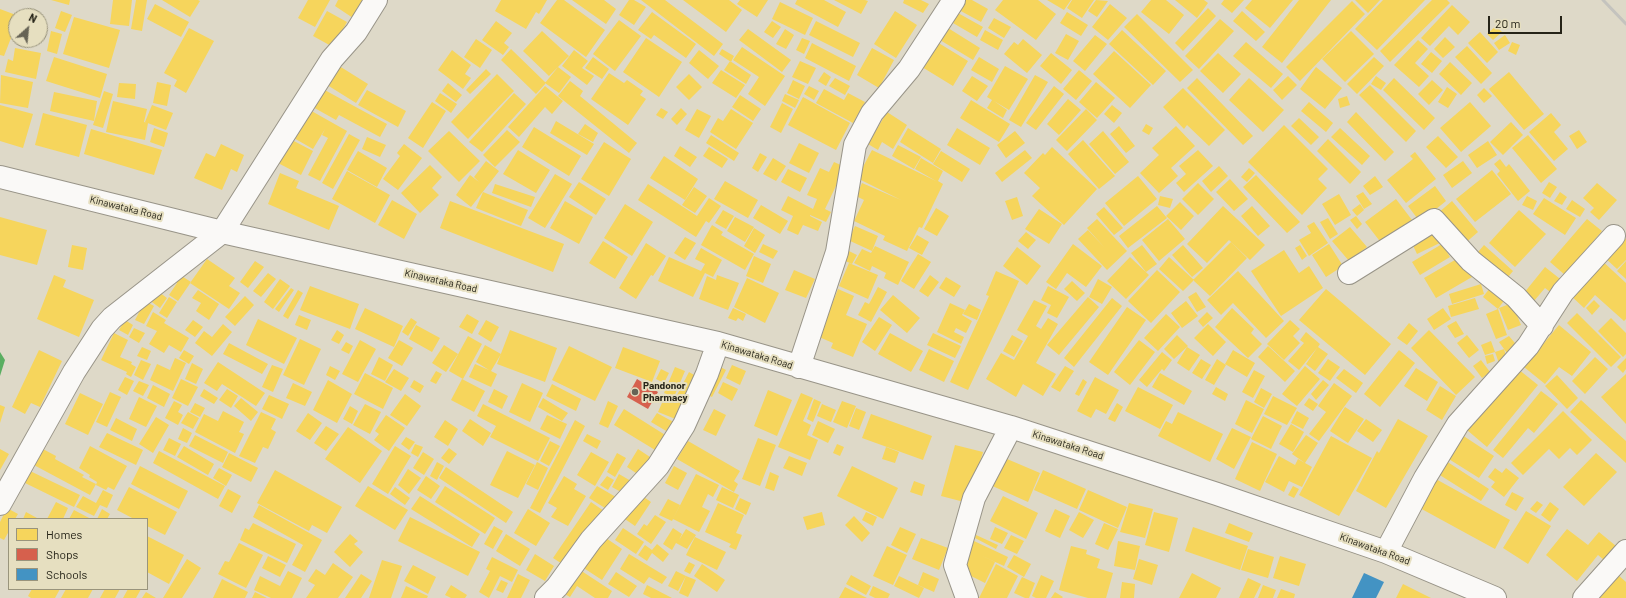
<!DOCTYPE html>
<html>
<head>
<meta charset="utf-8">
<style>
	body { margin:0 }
	#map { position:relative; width:1626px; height:598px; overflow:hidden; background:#ded9c8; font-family:Barlow,sans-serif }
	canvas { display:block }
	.legend { position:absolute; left:8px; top:518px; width:140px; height:72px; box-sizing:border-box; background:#e6dfc0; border:1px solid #99947c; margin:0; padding:5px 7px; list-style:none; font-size:12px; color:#252317 }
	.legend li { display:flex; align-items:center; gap:8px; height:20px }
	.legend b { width:20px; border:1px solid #99947c }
	.north { position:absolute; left:8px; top:8px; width:40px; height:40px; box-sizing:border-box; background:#e6dfc0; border:1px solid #99947c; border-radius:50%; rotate:27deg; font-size:11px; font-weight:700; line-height:16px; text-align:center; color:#252317 }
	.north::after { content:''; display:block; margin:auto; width:14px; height:18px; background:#666355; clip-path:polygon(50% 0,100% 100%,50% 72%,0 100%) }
	.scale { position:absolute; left:1488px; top:16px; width:74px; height:18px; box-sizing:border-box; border:2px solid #252317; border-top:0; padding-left:5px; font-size:12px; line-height:14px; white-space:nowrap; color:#252317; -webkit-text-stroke:3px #e6dfc0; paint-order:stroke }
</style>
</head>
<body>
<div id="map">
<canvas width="1626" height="598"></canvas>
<ul class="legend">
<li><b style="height:11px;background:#f6d55c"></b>Homes</li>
<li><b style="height:11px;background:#d6604d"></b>Shops</li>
<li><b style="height:11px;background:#4393c3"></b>Schools</li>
</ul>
<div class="north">N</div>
<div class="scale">20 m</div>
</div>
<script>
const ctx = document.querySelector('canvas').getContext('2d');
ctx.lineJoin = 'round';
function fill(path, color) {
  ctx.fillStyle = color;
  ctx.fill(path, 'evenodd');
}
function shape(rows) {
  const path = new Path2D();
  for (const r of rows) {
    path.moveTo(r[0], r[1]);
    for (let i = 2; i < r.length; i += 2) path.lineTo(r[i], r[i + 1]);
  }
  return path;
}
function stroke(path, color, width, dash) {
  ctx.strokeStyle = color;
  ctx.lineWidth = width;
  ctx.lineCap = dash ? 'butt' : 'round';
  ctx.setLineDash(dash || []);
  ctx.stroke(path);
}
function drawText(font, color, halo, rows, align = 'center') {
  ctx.font = font + ' Barlow,sans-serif';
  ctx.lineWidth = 4;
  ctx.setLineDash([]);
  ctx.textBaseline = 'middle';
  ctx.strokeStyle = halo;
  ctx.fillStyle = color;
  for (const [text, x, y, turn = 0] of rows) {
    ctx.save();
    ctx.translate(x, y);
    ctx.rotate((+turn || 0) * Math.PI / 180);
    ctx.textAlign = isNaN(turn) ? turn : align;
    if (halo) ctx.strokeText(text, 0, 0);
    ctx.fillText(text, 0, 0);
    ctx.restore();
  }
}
fill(shape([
	[51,0,70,0,69,5],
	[113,0,132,0,129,26,110,24],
	[136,0,147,0,142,31,131,29],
	[162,0,198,0,200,1,190,17],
	[308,0,330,0,315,27,298,18],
	[338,0,368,0,356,20,335,6],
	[501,0,547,0,539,14,536,12,526,29,495,11],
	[557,0,564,0,605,30,586,57,540,23],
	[572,0,604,0,616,9,606,24],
	[629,0,634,0,646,7,634,25,619,15],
	[641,0,665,0,723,44,714,56],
	[683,0,729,0,742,10,726,32],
	[740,0,768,0,757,17,737,4],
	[797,0,824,0,846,12,838,27,795,4],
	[834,0,865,0,868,1,861,14],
	[904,0,921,0,929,4,923,13,903,3],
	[965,0,972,0,988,9,981,22,959,10],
	[1003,0,1038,0,1056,14,1036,40,995,10],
	[1047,0,1071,0,1064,10],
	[1072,0,1094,0,1082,18,1067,8],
	[1096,0,1108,1,1097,17,1088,11],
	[1151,0,1166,0,1184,15,1169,34,1141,12],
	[1175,0,1204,0,1208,3,1197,18],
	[1224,0,1244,0,1232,13,1221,4],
	[1252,0,1293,0,1270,28,1245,8],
	[1299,0,1331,0,1282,63,1262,47],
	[1355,0,1380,0,1368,13],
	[1383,0,1425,0,1377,50,1355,29],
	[1432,0,1447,0,1450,3,1390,62,1380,51],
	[1352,1,1365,14,1300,81,1286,67],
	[780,2,813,18,805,35,772,19],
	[155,4,189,22,181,37,147,19],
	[1110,4,1127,18,1108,40,1092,27],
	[1452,5,1470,22,1458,35,1449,26,1430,46,1421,38],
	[1208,8,1216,16,1183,51,1175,43],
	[0,9,16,15,16,25,4,56,0,55],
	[61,11,72,15,65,32,55,28],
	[327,11,347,22,333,47,313,36],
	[895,11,917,25,896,58,874,44],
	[1242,11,1265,32,1256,41,1233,21],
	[652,12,696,44,686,58,654,35,651,39,638,30],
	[1067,12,1088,25,1081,36,1060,23],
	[958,13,983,27,977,37,953,23],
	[1137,14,1193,70,1180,82,1124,27],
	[74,17,120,30,109,68,63,54],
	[994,18,1011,27,1004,38,988,28],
	[1220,19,1234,31,1199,69,1185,56],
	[619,20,641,36,615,71,593,54],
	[496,21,512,33,504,43,509,47,503,55,482,40],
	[772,21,781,27,773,38,764,32],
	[816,21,860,43,853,57,809,35],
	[1496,26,1502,32,1493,40,1487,34],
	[189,28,214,41,186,93,174,86,177,80,164,73],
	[948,28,980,48,973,60,940,40],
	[748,29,791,60,782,72,739,40],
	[785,29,794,35,786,49,776,44],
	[985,30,1003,40,998,50,980,40],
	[1122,30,1166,71,1153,85,1109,44],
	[51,31,62,34,57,54,47,51],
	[542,31,569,56,549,76,523,51],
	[1351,31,1374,54,1345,82,1322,59],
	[1480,32,1498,52,1487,63,1468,43],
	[1066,34,1079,41,1068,60,1055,53],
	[1095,35,1107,44,1085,71,1073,61],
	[1505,35,1510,43,1499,50,1494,43],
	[1445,37,1455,47,1443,58,1434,49],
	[646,38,682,62,659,97,623,72],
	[802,38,810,41,804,54,796,50],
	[476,39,492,50,480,68,464,57],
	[1023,39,1042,55,1027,73,1004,54,1014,42,1018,45],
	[1418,40,1428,49,1415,63,1429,76,1419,87,1394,65],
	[937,42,968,61,953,86,922,67],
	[1246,42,1283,74,1271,88,1233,56],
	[1512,42,1520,45,1516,55,1508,51],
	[812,43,856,66,849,81,805,58],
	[1467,46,1492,73,1481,84,1455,57],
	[742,47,785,76,765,106,748,94,759,77,733,60],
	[15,48,41,53,36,79,5,72,8,59,13,61],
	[872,48,894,60,879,88,857,75],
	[511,49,546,83,536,94,501,60],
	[722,49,734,56,731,62,719,54],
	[452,50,471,65,465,74,471,78,463,89,438,70],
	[574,50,588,61,582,68,594,76,587,85,562,66],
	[699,50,719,66,708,79,689,63],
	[1114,51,1151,85,1130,108,1093,74],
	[1431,52,1442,61,1432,73,1421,64],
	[1051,53,1072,70,1061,84,1040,66],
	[1218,53,1241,74,1223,93,1200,71],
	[54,57,107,74,100,98,46,81],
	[593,57,609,69,602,79,585,68],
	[979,57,999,69,992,82,971,70],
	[1374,57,1384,66,1357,94,1347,84],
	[730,61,751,75,746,84,724,70],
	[800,61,816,68,808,84,792,77],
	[1450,62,1472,83,1461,95,1439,74],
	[336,64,368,84,356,103,324,83],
	[1005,66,1028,79,1009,110,994,101,1007,110,1003,118,987,108,992,100,987,97],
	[558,67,571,77,559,93,545,83],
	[1316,67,1342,88,1325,109,1300,89],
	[486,69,491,74,470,94,466,90],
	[721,70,745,85,736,98,712,83],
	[1079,70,1092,81,1076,100,1063,89],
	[824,72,831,77,826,86,818,81],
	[1509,72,1544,114,1524,130,1489,89],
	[609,73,624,83,627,80,643,91,640,95,646,99,628,125,591,99],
	[497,74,514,91,468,139,451,122],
	[689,74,702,87,689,100,676,87],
	[1,75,33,82,28,108,0,103],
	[1035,75,1048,82,1021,127,1009,120],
	[972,76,988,86,977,101,962,91],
	[1288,76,1297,85,1282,100,1273,90],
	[1376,76,1386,83,1381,90,1371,84],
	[835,78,850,86,845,95,829,86],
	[1197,78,1253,136,1243,145,1187,88],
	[1249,78,1284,110,1263,132,1229,100],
	[1394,78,1435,118,1424,130,1383,90],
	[793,80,805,86,799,99,787,93],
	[1432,80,1443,90,1429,105,1418,94],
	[570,81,583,91,580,96,637,143,629,153,558,96],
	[157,82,171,85,167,106,153,103],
	[1096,82,1115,98,1097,118,1079,102],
	[119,83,136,84,135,99,117,97],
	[448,83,462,95,456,102,442,91],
	[1370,85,1416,131,1406,142,1359,95],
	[545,86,563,101,552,114,545,107,519,137,508,127],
	[809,86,819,91,814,100,804,94],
	[1054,86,1064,94,1036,130,1026,123],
	[1447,87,1457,94,1448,108,1438,102],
	[321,88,387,124,380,137,339,115,336,120,311,106],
	[1183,88,1225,130,1209,146,1187,125,1184,129,1163,107],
	[1484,88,1492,96,1484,103,1477,95],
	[824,89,844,100,848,93,865,102,853,123,816,103],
	[367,90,406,111,398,127,358,105],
	[104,91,113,94,103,128,93,125],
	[54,92,97,101,94,121,50,111],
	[440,93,457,104,451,113,435,101],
	[514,93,526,104,482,152,469,142],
	[785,94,799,100,795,108,782,101],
	[740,95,761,109,753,121,732,107],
	[1347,96,1350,105,1340,108,1338,99],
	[803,97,850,123,836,150,788,125],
	[1068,99,1081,110,1059,135,1047,124],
	[971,100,1010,124,999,142,960,118],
	[113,101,147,109,144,122,148,123,145,140,106,132],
	[432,102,446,111,423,148,408,138],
	[1309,102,1333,123,1326,132,1301,111],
	[1470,102,1491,126,1461,152,1440,128],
	[782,103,793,109,781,133,770,127],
	[0,105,33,114,23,148,0,141],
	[152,105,173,113,166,130,145,122],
	[1112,105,1122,113,1114,123,1104,114],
	[661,108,668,112,663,119,656,115],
	[681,108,687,114,677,125,671,119],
	[308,109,347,131,320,181,308,175,328,138,322,135,325,129,313,149,292,137],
	[697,109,711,116,699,138,685,130],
	[731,109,753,123,736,149,710,132,718,118,723,121],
	[1086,109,1097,120,1067,151,1056,140],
	[887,112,907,125,893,149,882,142,878,150,868,144],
	[1356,112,1394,152,1385,161,1347,122],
	[43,113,87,125,79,157,35,145],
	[1551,113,1561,125,1554,132,1568,149,1554,161,1529,132],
	[1299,118,1319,137,1311,145,1291,126],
	[556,121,594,144,587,155,550,133],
	[1511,122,1523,135,1503,155,1490,142],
	[585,124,598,133,593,142,578,134],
	[1146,124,1153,128,1149,135,1142,131],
	[1284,125,1328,169,1318,179,1327,188,1302,215,1248,162],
	[1119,126,1135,146,1126,153,1110,134],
	[1176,126,1195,146,1171,168,1178,176,1159,193,1140,173,1159,155,1152,148],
	[534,127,581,156,569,176,522,147],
	[154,128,168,133,164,147,150,142],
	[908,128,941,149,933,163,900,142],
	[957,128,990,148,980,165,947,145],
	[1340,128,1370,156,1362,165,1331,137],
	[91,129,162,150,154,175,84,154],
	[507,130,520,142,495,167,483,155],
	[1579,130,1587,142,1577,149,1569,136],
	[449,131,480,161,459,182,428,151],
	[1015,131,1025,143,1006,158,997,145],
	[1103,131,1129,162,1115,174,1089,144],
	[349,134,360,140,333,189,322,183],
	[711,135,739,153,734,161,706,143],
	[1528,135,1557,169,1541,183,1512,148],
	[1438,136,1458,157,1446,168,1426,147],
	[367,137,386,145,380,157,362,149],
	[290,139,313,151,301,175,278,163],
	[1328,139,1361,172,1350,184,1317,151],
	[1083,140,1115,176,1099,189,1068,154],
	[1488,141,1497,155,1477,168,1468,155],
	[604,142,631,159,609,196,581,179],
	[799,143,819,153,809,173,789,163],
	[221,144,244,155,237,172,231,169,222,190,194,178,206,153,215,157],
	[404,144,422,158,398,190,383,179,400,156,397,153],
	[898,145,921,157,914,169,892,156],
	[680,146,697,157,690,167,674,156],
	[709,147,728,159,722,168,703,156],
	[1052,147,1097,189,1064,225,1032,196,1040,188,1024,173,1043,153,1045,155],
	[518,150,550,170,536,193,503,174],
	[872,150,936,181,915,169,921,158,943,171,938,181,943,184,922,228,919,227,907,251,883,240,885,236,854,221,864,200,856,196,862,183,901,200,857,178],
	[1025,150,1032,158,1002,182,995,173],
	[1198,150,1213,166,1184,192,1176,183,1186,174,1179,166],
	[358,151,387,168,377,187,347,170],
	[941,151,970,169,962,182,933,164],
	[1415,152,1436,179,1406,203,1387,180,1413,159,1410,156],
	[760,153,767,157,758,172,752,168],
	[664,156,698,179,685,200,650,178],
	[773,158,786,166,776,181,763,174],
	[1500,159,1506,167,1509,164,1530,191,1518,201,1497,174,1500,171,1494,164],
	[486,161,499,171,471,207,456,195,470,175,479,182,474,177],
	[1463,161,1472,173,1452,188,1443,175],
	[834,162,845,167,825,209,831,212,826,222,810,215,810,216,822,222,818,231,803,225,798,235,787,230,793,216,781,210,788,196,813,209,817,199,807,195,820,168,829,172],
	[430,165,442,177,432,188,439,195,420,213,401,193],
	[1219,166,1228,176,1211,192,1202,181],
	[1249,168,1255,173,1247,182,1241,177],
	[788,169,807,178,800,192,781,182],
	[1492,170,1511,194,1475,222,1456,199],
	[347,171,390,195,375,223,332,199],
	[280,173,299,181,296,188,339,206,329,230,268,204],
	[555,174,572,184,545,228,528,218],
	[1256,175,1300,222,1287,233,1243,187],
	[1138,176,1157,199,1124,226,1105,203],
	[1375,176,1383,187,1370,195,1363,186],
	[1230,179,1248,199,1234,211,1216,192],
	[725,181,758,200,748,218,714,199],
	[579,182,606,199,596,215,569,197],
	[1549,182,1557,187,1550,198,1542,193],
	[1198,183,1214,199,1198,215,1182,199],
	[1597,183,1617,200,1599,220,1590,212,1594,208,1583,198],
	[495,184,535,197,531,207,492,193],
	[648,184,697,216,709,198,721,206,709,223,706,221,696,237,638,200],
	[1435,186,1446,201,1420,222,1408,206],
	[694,187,707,196,695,213,682,205],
	[483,192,528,210,521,226,476,208],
	[1363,192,1372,204,1364,209,1356,196],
	[1560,192,1567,197,1562,205,1554,201],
	[1339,194,1351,215,1335,225,1322,204],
	[1160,196,1173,199,1170,208,1158,205],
	[1527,196,1537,201,1533,210,1522,205],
	[1017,197,1023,216,1012,220,1005,201],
	[1544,198,1576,218,1565,235,1533,214],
	[1396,199,1412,220,1382,244,1365,222],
	[392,200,417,214,404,239,378,225],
	[1572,200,1585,209,1580,217,1566,209],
	[450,201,564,244,553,272,440,228],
	[565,201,593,217,579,244,550,228],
	[1452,201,1478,232,1463,245,1437,214],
	[1180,202,1194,216,1181,230,1166,216],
	[625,204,653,222,632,256,604,238],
	[1360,204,1364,210,1357,216,1352,210],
	[761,205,788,221,780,234,753,218],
	[1157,206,1167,218,1128,248,1119,236],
	[1223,206,1265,245,1250,260,1229,240,1207,263,1187,244],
	[1252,206,1270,226,1258,236,1241,216],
	[1104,207,1123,228,1114,235,1096,214],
	[936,208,949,216,937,236,924,229],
	[1039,209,1062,224,1049,244,1025,229],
	[723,210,734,216,726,229,715,223],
	[1519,210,1546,234,1515,267,1489,243],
	[1356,216,1362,224,1357,229,1350,220],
	[0,217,47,230,37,265,0,255],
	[735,217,754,227,745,242,727,231],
	[1328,218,1338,234,1330,239,1320,222],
	[1097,219,1127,251,1107,270,1078,239,1088,230,1104,247,1087,228],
	[1168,219,1185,239,1159,261,1142,240],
	[1587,219,1602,231,1565,275,1550,262],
	[1314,222,1328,243,1309,256,1299,240,1311,233,1307,226],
	[1435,223,1444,241,1417,254,1409,237],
	[712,225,723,232,721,235,754,254,745,270,701,245],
	[855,226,878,236,872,251,848,240],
	[1350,227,1367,247,1349,261,1332,241],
	[754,228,765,235,755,253,744,246],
	[1026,232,1036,240,1028,249,1018,241],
	[917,235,929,242,922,255,909,248],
	[685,237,696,243,685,260,674,253],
	[1623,237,1626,239,1626,260,1617,269,1604,257],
	[603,241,628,257,615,279,589,263],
	[1231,242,1247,258,1210,296,1193,280],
	[646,243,666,256,653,276,651,275,636,299,619,288],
	[763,244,778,251,773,259,759,252],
	[1073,244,1102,266,1086,287,1067,273,1056,289,1046,282],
	[1329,244,1343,266,1326,277,1312,255],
	[1442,244,1450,257,1420,275,1412,262],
	[72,245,87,248,83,270,68,267],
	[1142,245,1157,264,1146,272,1131,253],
	[1183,245,1203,268,1192,277,1172,255],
	[1300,245,1307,256,1302,260,1295,248],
	[1484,245,1513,271,1503,283,1473,258],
	[875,246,909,262,898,285,884,278,886,273,872,266,870,271,854,263,862,249,871,253],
	[1017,247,1041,266,1027,285,1003,266],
	[701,248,722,260,713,277,705,273,693,297,658,281,669,257,701,271,705,264,695,259],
	[845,249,857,255,852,264,841,259],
	[1284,250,1299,273,1309,266,1323,288,1281,316,1251,271],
	[918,254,931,262,914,289,901,281],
	[754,256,771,264,763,283,746,276],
	[1130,257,1149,275,1126,299,1107,281],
	[1169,257,1194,280,1183,291,1159,269],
	[1460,257,1472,277,1436,298,1424,278],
	[1599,258,1626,283,1626,319,1624,321,1595,295,1584,308,1568,293],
	[207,259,235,278,229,286,240,293,229,309,190,283],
	[255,261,264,267,248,288,240,282],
	[1626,261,1626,279,1617,271],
	[849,263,878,275,868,299,839,286],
	[1545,267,1564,282,1554,295,1545,288,1534,301,1524,293],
	[794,270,815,279,806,298,785,290],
	[1157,270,1180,292,1151,323,1128,301],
	[996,271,1019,281,968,390,950,382,989,296,986,295],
	[1238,271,1284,321,1266,338,1233,303,1221,315,1207,300],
	[177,273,191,282,178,301,169,295,177,283,173,280],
	[268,273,276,279,261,297,253,291],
	[54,275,66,280,63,287,94,300,79,337,37,319],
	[717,275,739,283,728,310,699,299,707,276,716,280],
	[930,275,939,282,928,297,919,291],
	[946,277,961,286,954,297,939,288],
	[747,278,779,293,765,323,734,307],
	[280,279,290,286,273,309,264,302],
	[1098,279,1112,287,1102,304,1089,297],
	[1072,281,1085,293,1077,301,1064,289],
	[1481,284,1484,294,1452,304,1449,294],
	[1493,284,1508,295,1498,309,1483,297],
	[310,286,359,304,350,329,300,310],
	[1048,286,1069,297,1057,318,1047,313,1051,305,1041,300],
	[878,287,887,292,871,322,858,315,865,302,869,304],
	[291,288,294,290,279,312,275,309],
	[155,289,167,298,160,308,148,299],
	[838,289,854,296,846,315,867,324,853,357,831,348,833,343,819,337],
	[1326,289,1391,344,1365,375,1299,320],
	[198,290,219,304,209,320,196,311,201,303,192,298],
	[298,290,303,293,288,319,283,316],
	[1196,292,1206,307,1197,312,1188,297],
	[893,295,920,318,907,333,880,310],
	[245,296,254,305,235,326,225,317],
	[169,297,177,302,167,318,159,313],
	[1088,297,1099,307,1059,355,1047,345],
	[1112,298,1122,306,1074,367,1064,358],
	[1475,298,1479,309,1451,317,1448,306],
	[1034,300,1047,306,1036,326,1041,329,1048,318,1058,324,1036,363,1056,374,1043,396,1023,384,1016,397,986,379,1001,353,1014,360,1028,336,1017,330],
	[1594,300,1600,306,1592,315,1586,308],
	[145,301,154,306,144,324,135,320],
	[1186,301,1198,316,1182,328,1171,313],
	[950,303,965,310,962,315,972,321,966,333,956,328,954,332,964,337,961,344,937,332],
	[1512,303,1521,325,1508,330,1499,308],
	[969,304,981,310,977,320,963,314],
	[1127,307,1146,320,1108,375,1089,362],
	[365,308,403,326,394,347,355,329],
	[733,308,746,314,743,321,738,318,736,321,728,318],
	[1232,308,1254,329,1251,333,1262,344,1248,358,1215,327],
	[1443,308,1451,319,1434,330,1427,319],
	[1498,309,1507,335,1496,339,1486,314],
	[153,312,166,320,164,323,189,338,181,352,169,345,164,353,149,344,157,331,146,326],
	[1207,312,1213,318,1203,327,1198,321],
	[1577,313,1621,357,1611,367,1567,323],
	[467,314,479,321,472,334,459,327],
	[1166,314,1180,327,1158,351,1144,338],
	[299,315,311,320,307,330,295,325],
	[879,317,892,325,875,351,862,342],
	[411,318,417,322,408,336,402,332],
	[1611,318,1626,333,1626,354,1623,357,1598,331],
	[258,319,297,338,284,364,246,345],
	[125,320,133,325,128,335,119,330],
	[193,320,203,327,195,337,185,330],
	[486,320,499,327,491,342,478,334],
	[1290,320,1300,329,1293,336,1300,343,1284,360,1267,344],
	[1456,321,1464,334,1455,338,1447,326],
	[1409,323,1418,331,1407,345,1397,338],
	[223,324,232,332,212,356,195,343,204,331,212,337],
	[1208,324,1226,342,1213,356,1194,338],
	[416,325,440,338,432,352,409,339],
	[1559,325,1591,352,1572,376,1559,367,1545,384,1524,367],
	[134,328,145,333,139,343,129,337],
	[337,330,344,335,339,344,331,340],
	[510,330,557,348,545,382,497,364],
	[1429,330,1475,377,1456,395,1411,348],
	[1306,332,1320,344,1318,347,1328,354,1315,371,1306,364,1317,348,1299,370,1288,361,1304,343,1300,340],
	[114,333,128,340,120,357,132,362,131,364,136,367,131,377,126,374,127,372,101,360],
	[890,333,923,351,911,372,878,354],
	[933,333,961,346,955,358,927,345],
	[1012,335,1023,341,1014,357,1003,351],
	[1177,335,1188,346,1174,359,1164,349],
	[1467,335,1479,350,1469,358,1457,343],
	[468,336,482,344,463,379,449,371],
	[1509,336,1520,349,1509,356,1499,342],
	[300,339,321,349,304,385,283,375],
	[360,340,376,349,358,382,342,374],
	[399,340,413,348,402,366,388,358],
	[1139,340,1155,352,1130,385,1114,372],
	[1491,341,1495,352,1485,355,1481,345],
	[346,342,353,346,349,354,341,350],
	[229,343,268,364,262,374,223,354],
	[444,345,458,354,446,372,432,363],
	[485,345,501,354,491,371,497,374,491,387,469,377,475,364,489,370,476,362],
	[569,346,612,367,595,401,552,380],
	[1268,346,1295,371,1285,382,1258,357],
	[142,347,151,351,147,360,137,356],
	[623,347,660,361,652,382,615,368],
	[1187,347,1200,355,1189,371,1177,363],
	[929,349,954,361,944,382,919,370],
	[1504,349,1508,363,1500,366,1495,352],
	[39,350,62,361,40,407,31,403,25,414,12,407],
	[184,350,194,356,189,364,179,358],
	[1233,350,1255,363,1247,377,1225,364],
	[1399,350,1415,363,1380,407,1364,394],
	[1162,352,1172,360,1164,371,1162,369,1147,387,1139,380],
	[1493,354,1495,361,1487,364,1485,356],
	[379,357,393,365,385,381,371,374],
	[1595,357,1608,369,1585,394,1572,381],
	[175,358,186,363,173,391,150,380,157,364,170,370],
	[1626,358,1626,369,1623,373,1617,367],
	[1201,359,1211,365,1202,379,1192,373],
	[1217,359,1226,365,1214,385,1205,380],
	[1328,359,1340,367,1330,381,1318,373],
	[141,360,151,364,143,380,134,375],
	[1481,360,1490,372,1482,378,1473,366],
	[218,362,265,393,256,406,222,384,217,391,204,383],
	[192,363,203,369,196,384,185,379],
	[272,365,283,369,273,392,262,387],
	[717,365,726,370,712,397,703,393],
	[732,365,746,371,740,385,726,378],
	[330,366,340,371,335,380,326,375],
	[1065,366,1074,371,1060,392,1051,387],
	[1305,366,1320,379,1297,406,1282,394],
	[675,367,685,371,674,397,664,393],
	[1416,368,1438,382,1427,401,1404,386],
	[394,369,409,378,401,391,385,382],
	[661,369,669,373,664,383,656,379],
	[1344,369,1363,383,1356,393,1336,378],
	[1518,369,1538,385,1487,447,1467,430],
	[1254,370,1265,376,1253,398,1242,392],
	[436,371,442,374,436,384,430,381],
	[689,372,701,379,689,402,677,395],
	[365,373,393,388,383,409,354,394],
	[1160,373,1192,391,1184,405,1152,387],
	[1626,374,1626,424,1601,397],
	[1557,375,1578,398,1567,409,1545,386],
	[125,377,134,381,127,395,118,390],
	[1095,377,1119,390,1106,414,1096,409,1091,418,1077,411],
	[181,379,198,387,188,406,172,398],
	[462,379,485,391,474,412,451,400],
	[1083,379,1087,382,1079,396,1075,394],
	[328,380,352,394,337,423,313,410],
	[414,380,424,386,420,393,410,387],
	[1323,380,1329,385,1316,400,1311,394],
	[139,381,149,385,143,396,133,391],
	[723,382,738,389,732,401,718,393],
	[293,383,312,392,305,406,286,398],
	[522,383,543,393,530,422,509,412],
	[1334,383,1352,396,1319,441,1309,434,1326,412,1318,406],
	[552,384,581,399,576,411,546,396],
	[153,385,170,394,164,407,147,398],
	[1440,386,1456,396,1442,420,1426,410],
	[1138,387,1173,405,1160,429,1125,411],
	[1216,387,1228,394,1225,401,1212,394],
	[1261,388,1272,394,1264,408,1254,402],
	[204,389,218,398,214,404,200,396],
	[227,389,238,396,231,408,219,400],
	[494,389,508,396,502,409,488,402],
	[768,390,792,400,777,436,754,426],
	[1541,391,1558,404,1534,433,1528,428,1503,458,1493,450],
	[110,392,121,397,107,427,96,422],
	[80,393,103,404,88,435,65,424],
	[801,393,813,398,803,421,811,425,807,435,818,440,810,460,778,447],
	[405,394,421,406,407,426,390,415],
	[269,395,289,404,282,419,262,409],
	[665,396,684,403,678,420,658,412],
	[1273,396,1297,408,1287,425,1264,414],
	[139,397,157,406,146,427,129,419],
	[241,398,258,412,251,421,234,406],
	[543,398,568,413,562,421,538,407],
	[1309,398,1318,404,1313,411,1304,405],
	[814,399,821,402,813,422,807,419],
	[1246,400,1264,409,1252,433,1235,424],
	[1581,400,1626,441,1626,463,1570,412],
	[174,401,182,405,178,412,183,415,178,425,165,418],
	[608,401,618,406,608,428,599,424],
	[842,401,856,406,847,428,833,422],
	[195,403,205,408,200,417,190,412],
	[1117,403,1123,407,1115,422,1108,419],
	[365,404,381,412,370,434,353,425],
	[483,404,550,438,538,461,490,437,496,426,477,416],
	[822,404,836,410,831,422,817,416],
	[0,405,5,407,0,423],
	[350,406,358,411,352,424,343,419],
	[1345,407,1364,419,1348,443,1330,431],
	[856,408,866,412,859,430,849,426],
	[624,409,670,438,660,453,614,425],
	[714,409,726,415,716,436,703,430],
	[223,411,244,422,239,432,244,434,235,453,195,432,204,414,218,421],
	[1297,411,1309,418,1303,429,1291,423],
	[1563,411,1592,440,1577,455,1570,448,1559,459,1549,449,1523,475,1511,463],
	[188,412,199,418,193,429,181,423],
	[261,412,276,419,271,429,276,432,268,449,263,447,255,463,239,456],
	[1178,412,1223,434,1210,462,1158,436,1166,421,1172,424],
	[308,413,322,423,310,440,296,431],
	[657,413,679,425,673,435,651,422],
	[871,414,932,436,923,460,862,438],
	[386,415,405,428,389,451,374,440,379,434,375,431],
	[547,415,567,424,560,439,540,429],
	[1263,416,1282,426,1271,449,1251,439],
	[156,417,169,425,153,453,139,444],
	[116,418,137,429,132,441,110,430],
	[470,419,491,433,483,446,462,431],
	[1366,419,1382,430,1373,442,1357,431],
	[1398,419,1428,436,1386,508,1356,491,1377,451,1379,453],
	[445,420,458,429,448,446,434,437],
	[575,420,585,426,540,513,530,508],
	[818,421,835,429,828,443,812,435],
	[1291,424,1304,432,1293,452,1279,444],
	[326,426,339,434,326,451,314,443],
	[348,427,382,451,360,483,325,459],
	[183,428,192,433,187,443,178,439],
	[1232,428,1251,437,1234,469,1216,459],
	[107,433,143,450,136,465,99,447],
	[1459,433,1494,456,1479,478,1444,456],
	[587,434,601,441,597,449,583,441],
	[195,435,228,452,223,463,189,446],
	[1306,435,1318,443,1305,463,1312,467,1302,487,1289,481,1284,492,1265,482,1279,456,1295,465,1298,459,1305,463,1292,454],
	[1331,436,1372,458,1339,516,1299,495],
	[406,437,415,442,409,450,401,444],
	[169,438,181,444,175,456,163,450],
	[758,438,776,445,760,486,742,479],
	[550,441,560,446,549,466,540,461],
	[688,441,740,471,734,481,738,484,734,492,677,459],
	[1252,442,1277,454,1260,491,1235,479],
	[415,444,423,447,418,457,411,453],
	[837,444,844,447,840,456,833,453],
	[955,445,983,452,968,503,941,496],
	[90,446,127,466,114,490,108,487,106,490,96,485,97,482,89,477,90,475,79,468],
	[184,446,214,464,208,475,177,457],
	[395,446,411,456,388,494,372,484],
	[886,447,899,452,895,463,882,459],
	[41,448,56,456,55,459,84,475,82,477,96,484,90,495,32,464],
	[449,448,457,454,449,464,441,458],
	[0,449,9,454,0,470],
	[638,449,653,459,642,477,627,467],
	[159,451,225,486,218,499,153,463],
	[507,451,535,465,518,498,490,485],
	[423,452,434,459,424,475,413,468],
	[591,452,609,462,595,486,577,475],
	[229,453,258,468,251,482,222,467],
	[617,453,626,458,615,477,607,472],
	[1596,453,1617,472,1584,506,1563,487],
	[789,456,807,463,802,476,783,468],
	[1000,456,1040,473,1028,502,988,484],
	[1443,459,1489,489,1481,501,1435,472],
	[437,462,444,466,437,480,430,476],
	[537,462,548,468,538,490,526,484],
	[140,466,188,491,179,509,131,484],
	[674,466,687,473,678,490,665,483],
	[852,466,898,488,883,519,837,496],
	[446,467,513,512,506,523,439,478],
	[219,468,232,475,226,486,213,478],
	[1495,468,1502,473,1506,468,1519,478,1504,497,1491,487,1495,482,1488,477],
	[408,469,421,478,409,494,398,485],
	[28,470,80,495,74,507,23,482],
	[275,470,342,507,327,533,312,525,309,531,257,503],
	[1043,470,1086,489,1077,509,1034,490],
	[770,472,779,476,774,491,765,488],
	[619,474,636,484,628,496,612,487],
	[696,474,719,485,713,497,708,494,702,507,710,511,699,532,673,519],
	[426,476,440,486,431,499,417,490],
	[564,476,577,484,574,489,586,496,568,526,551,517,557,508,548,503],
	[607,476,614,480,608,490,600,485],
	[1434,478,1510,520,1495,549,1418,507],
	[914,481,925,485,922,496,910,492],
	[368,486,408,510,395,530,355,506],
	[445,486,495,518,485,534,435,502],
	[597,486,621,500,613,513,589,498],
	[1293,486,1299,489,1294,498,1288,495],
	[129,487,177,512,165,535,147,526,147,519,134,519,117,510],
	[395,487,410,498,405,505,390,494],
	[722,487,739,495,733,508,716,500],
	[228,489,241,496,232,513,219,506],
	[103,490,113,495,107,508,100,505,94,516,76,507,83,496,96,503],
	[1088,490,1127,507,1118,528,1079,510],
	[1512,492,1524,498,1516,511,1505,505],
	[638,493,651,502,635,526,622,517],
	[420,496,480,534,472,547,411,509],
	[1003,496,1038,513,1026,539,990,521],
	[740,498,751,503,746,515,735,509],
	[668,499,680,505,672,521,659,515],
	[1537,501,1543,505,1536,513,1530,509],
	[56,502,68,508,63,519,47,519],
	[591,502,604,511,567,567,553,558],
	[1550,502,1559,509,1550,522,1541,515],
	[718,503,744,515,736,533,742,535,736,550,729,547,731,544,705,532],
	[1129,503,1153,509,1145,538,1120,532],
	[259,505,322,540,305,572,292,565,303,545,253,517],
	[7,508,18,514,15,519,9,519,9,531,4,540,0,538,0,522],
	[102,509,110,514,107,519,97,519],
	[528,509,550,523,536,546,514,533],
	[1055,509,1070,516,1060,538,1045,531],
	[74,510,91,519,69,519],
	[1526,511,1551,526,1528,564,1503,548],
	[26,512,37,518,36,519,23,519],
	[822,512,825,525,807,530,803,517],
	[866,512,877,517,873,526,862,520],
	[1079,512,1094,520,1083,538,1069,530],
	[1154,512,1178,518,1169,552,1145,545],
	[655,515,666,522,651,544,637,534,644,524,647,526],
	[854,516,870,533,862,542,845,525],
	[410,517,480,552,468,576,398,541],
	[253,523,296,544,287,563,240,540,245,528,249,530],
	[1104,523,1118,529,1108,550,1095,544],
	[1229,523,1253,533,1249,542,1225,533],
	[494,526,503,531,493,549,484,544],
	[900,527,916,534,907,553,891,545],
	[995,527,1008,533,1002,544,990,539],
	[1193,527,1248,546,1240,570,1185,551],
	[623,528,644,542,636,554,615,540],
	[673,528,682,534,679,540,686,529,696,535,687,549,676,543,672,550,663,544],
	[1567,529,1588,545,1599,532,1616,546,1604,560,1598,555,1577,581,1546,555],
	[350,534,358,541,354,544,363,552,350,567,334,552],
	[506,534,530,549,520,566,496,551],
	[600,534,622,549,602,580,579,565],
	[976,535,998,545,996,549,975,538],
	[1011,535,1024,541,1017,554,1004,548],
	[147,536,184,555,169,584,147,572],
	[695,537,726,552,717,570,686,555],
	[921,538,948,548,939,570,912,559],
	[974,541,1008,557,1004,566,980,555,995,562,985,583,959,570],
	[1118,541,1140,546,1135,570,1114,566],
	[239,543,263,555,246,588,218,574,225,561,229,562],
	[657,544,669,554,663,562,652,553,647,561,638,555,645,545,652,550],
	[887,546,907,555,893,585,873,576],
	[1071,546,1087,550,1086,554,1100,559,1097,568,1113,573,1106,598,1088,598,1059,590],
	[1248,549,1274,557,1268,578,1241,570],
	[535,554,554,566,545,581,526,570],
	[629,554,667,577,662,584,649,577,644,584,620,569],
	[1014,555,1031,564,1024,577,1007,567],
	[268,556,286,565,280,577,262,568],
	[1280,556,1306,564,1299,586,1273,578],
	[492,557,518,570,512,582,500,576,489,598,479,592,490,571,486,569],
	[187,559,201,568,182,598,163,598],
	[1139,559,1158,565,1152,585,1133,579],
	[382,560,402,566,391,598,369,598],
	[689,562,695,565,690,574,684,571],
	[333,563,353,577,338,598,306,598,315,585,308,581,316,569,325,575],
	[702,564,725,580,717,592,694,576],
	[996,564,1018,576,1007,598,979,598],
	[413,565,436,577,428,594,404,581],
	[577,568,612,591,608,598,595,598,577,586,570,597,561,592],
	[288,571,302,578,292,598,271,598,254,590,260,576,280,586],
	[676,571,686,576,678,591,668,586],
	[616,572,637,586,629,597,608,584],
	[923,572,939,579,934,592,918,585],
	[1192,573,1221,588,1216,598,1179,598],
	[361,574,372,581,361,598,345,598],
	[518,574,530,580,521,598,507,598],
	[1617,574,1626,582,1626,598,1598,598],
	[851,575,871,586,866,595,846,584],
	[1041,575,1054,581,1046,598,1036,598,1032,596],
	[686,576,696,580,688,597,679,593],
	[899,576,924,588,919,598,894,586],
	[1022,577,1035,583,1029,598,1025,598,1014,593],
	[1248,578,1261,584,1254,598,1239,598],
	[222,579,248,592,245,598,213,598],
	[501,580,508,583,503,593,496,590],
	[1122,582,1135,584,1134,598,1120,598],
	[1403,584,1431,598,1396,598],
	[451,585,467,595,465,598,451,598,445,595],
	[647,585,672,598,651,598,643,594],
	[1263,585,1276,590,1273,598,1258,598],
	[406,586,428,596,427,598,401,598],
	[873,586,890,594,888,598,875,598,869,595],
	[845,587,867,598,839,598],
	[32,589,60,589,55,598,31,598,28,596],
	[66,589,93,589,88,598,61,598],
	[105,589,120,589,115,598,100,598],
	[128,589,141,589,136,598,123,598],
	[1281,589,1295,594,1294,598,1277,598],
	[146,592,156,598,142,598],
	[255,592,267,598,252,598],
	[1055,592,1063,597,1062,598,1051,598]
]), '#f6d55c');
fill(shape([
	[637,379,658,392,648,409,627,397]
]), '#d6604d');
fill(shape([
	[1364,573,1384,582,1376,598,1352,598]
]), '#4393c3');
fill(shape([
	[0,352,5,360,0,376]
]), '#5aae61');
const minor = shape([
	[0,177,222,232,718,343,1011,427,1217,494,1386,552,1495,598],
	[1349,273,1434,220,1471,261,1516,297,1542,326],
	[799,367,837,252,855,145,872,113,909,69,954,0],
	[0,504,74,372,102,329,112,318,222,232,332,59,356,32,376,0],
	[1386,552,1425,478,1458,424,1528,346,1563,292,1614,236],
	[546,598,557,587,591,540,658,466,684,425,707,374,718,343],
	[967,598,955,565,974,498,1011,427],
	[1584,598,1626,551]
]);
stroke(minor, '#989488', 24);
stroke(minor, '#faf9f7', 22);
stroke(shape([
	[1603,0,1626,24]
]), '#c4c3be', 3);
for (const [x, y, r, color] of [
	[635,392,4,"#666355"]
]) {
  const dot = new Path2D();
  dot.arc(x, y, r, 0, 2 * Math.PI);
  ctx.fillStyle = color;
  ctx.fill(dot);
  stroke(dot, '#e6dfc0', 1.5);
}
drawText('10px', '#252317', '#e6dfc0', [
	["Kinawataka Road",126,208,14],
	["Kinawataka Road",441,281,13],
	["Kinawataka Road",757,355,17],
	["Kinawataka Road",1068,445,18],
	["Kinawataka Road",1375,549,20]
]);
drawText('bold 10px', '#252317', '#e6dfc0', [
	["Pandonor",643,386],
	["Pharmacy",643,398]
], 'left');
</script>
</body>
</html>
